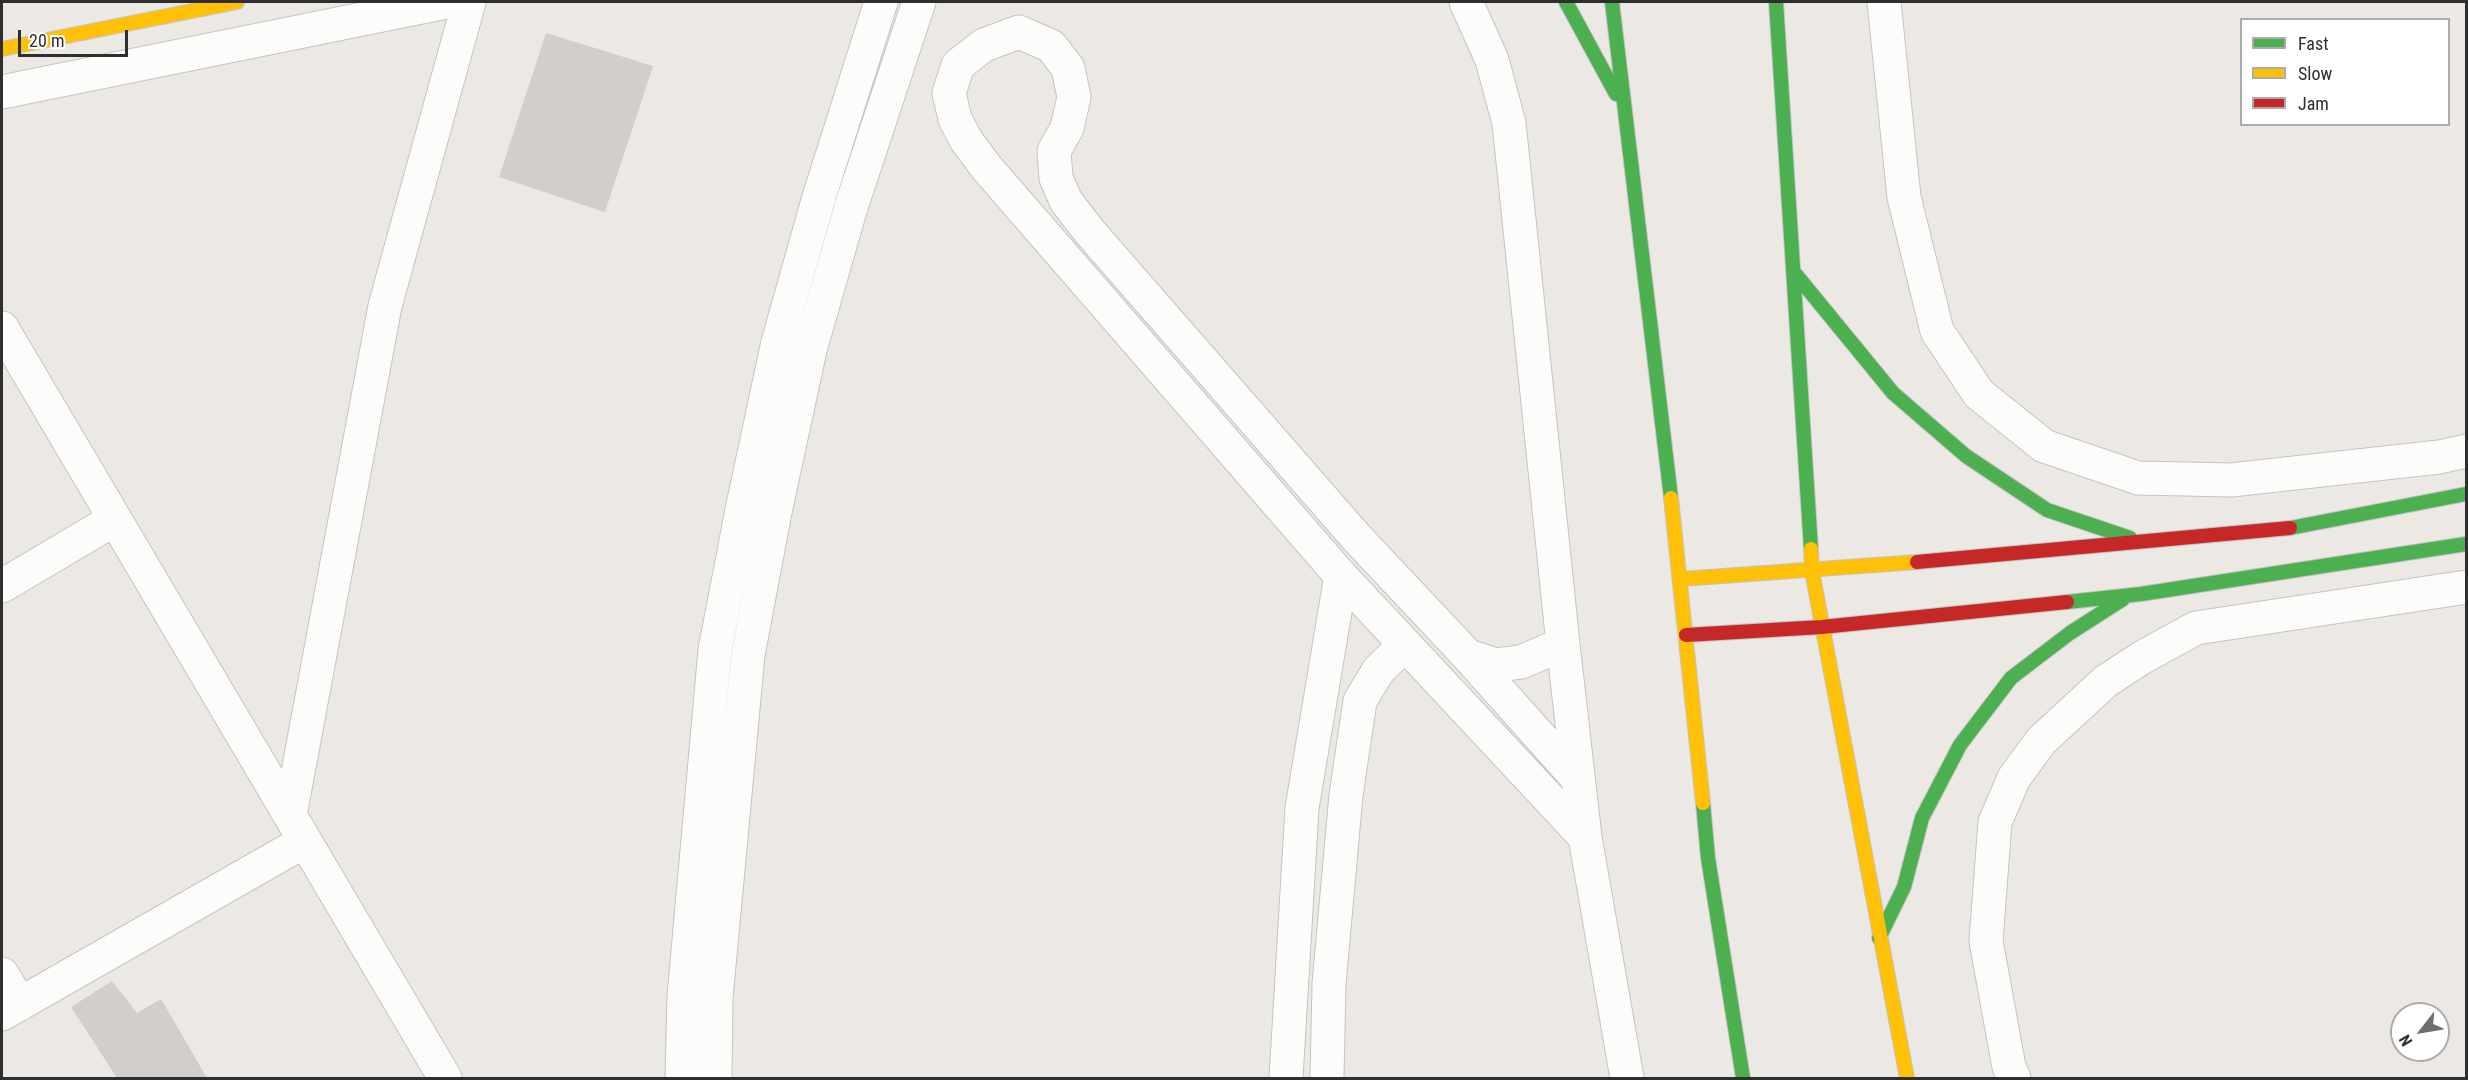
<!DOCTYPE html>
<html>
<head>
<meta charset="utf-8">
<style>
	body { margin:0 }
	#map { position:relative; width:2468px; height:1080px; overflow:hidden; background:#ece8e4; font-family:"Roboto Condensed",sans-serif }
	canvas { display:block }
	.frame { position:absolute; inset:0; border:3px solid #2e2e2e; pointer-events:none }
	.legend { position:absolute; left:2240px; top:18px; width:210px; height:108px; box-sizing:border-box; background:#fff; border:2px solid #ababab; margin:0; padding:8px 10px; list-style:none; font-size:18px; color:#2e2e2e }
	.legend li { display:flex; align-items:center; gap:12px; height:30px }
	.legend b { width:30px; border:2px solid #ababab }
	.north { position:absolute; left:2390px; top:1002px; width:60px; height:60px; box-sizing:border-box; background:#fff; border:2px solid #ababab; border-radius:50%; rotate:239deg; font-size:16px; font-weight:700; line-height:24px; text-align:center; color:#2e2e2e }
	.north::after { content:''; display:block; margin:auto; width:21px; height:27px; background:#706f6e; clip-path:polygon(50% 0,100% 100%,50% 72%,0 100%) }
	.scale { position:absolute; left:18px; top:30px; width:110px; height:27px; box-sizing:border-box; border:3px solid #2e2e2e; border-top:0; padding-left:8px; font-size:18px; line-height:21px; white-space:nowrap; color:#2e2e2e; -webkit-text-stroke:4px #fff; paint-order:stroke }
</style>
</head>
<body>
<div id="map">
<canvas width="2468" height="1080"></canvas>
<div class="frame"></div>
<ul class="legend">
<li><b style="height:8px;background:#4caf50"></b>Fast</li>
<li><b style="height:8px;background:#ffc107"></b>Slow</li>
<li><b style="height:8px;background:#c62828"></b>Jam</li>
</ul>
<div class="north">N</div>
<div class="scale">20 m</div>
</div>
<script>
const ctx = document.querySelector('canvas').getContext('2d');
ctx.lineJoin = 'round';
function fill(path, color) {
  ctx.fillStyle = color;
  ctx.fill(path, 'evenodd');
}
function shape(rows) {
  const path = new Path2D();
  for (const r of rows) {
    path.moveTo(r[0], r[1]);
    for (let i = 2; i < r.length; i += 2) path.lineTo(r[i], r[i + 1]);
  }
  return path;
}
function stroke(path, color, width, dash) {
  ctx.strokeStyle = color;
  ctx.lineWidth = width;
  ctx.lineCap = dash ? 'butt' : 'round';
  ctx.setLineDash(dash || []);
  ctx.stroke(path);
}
fill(shape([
	[546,33,653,66,605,212,499,177],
	[112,981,137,1013,161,999,207,1078,117,1078,71,1007]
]), '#d1cecb');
const street = shape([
	[1466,2,1492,60,1509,123,1563,644,1585,837],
	[1884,2,1904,197,1937,331,1979,394,2044,446,2138,478,2231,480,2439,457,2466,451],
	[2,92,446,2],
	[2,328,445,1078],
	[2,586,115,519],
	[1563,644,1521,662,1496,665,1468,656,1356,537,1089,231,1066,201,1056,178,1054,151,1067,128,1074,97,1068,68,1051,46,1019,32,984,45,958,65,949,93,955,119,966,140,986,167,1341,576,1585,837,1627,1078],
	[1468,656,1577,778],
	[290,815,385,306,469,2],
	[2,974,20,1004],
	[2,1014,305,841],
	[682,1078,684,996,715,650,743,505,778,342,819,197,881,2],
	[715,1078,716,998,748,655,775,512,810,350,851,207,919,2],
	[1286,1078,1302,808,1341,576],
	[1327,1078,1329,984,1346,795,1360,701,1378,671,1404,645],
	[2014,1078,2009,1067,1986,941,1995,822,2014,778,2041,741,2106,681,2143,657,2196,628,2466,587]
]);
const fast = shape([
	[1566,2,1616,94],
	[1612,2,1671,498],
	[1776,2,1811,549],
	[1793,271,1893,393,1966,456,2047,510,2130,538],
	[2290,528,2466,494],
	[2067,602,2141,594,2466,544],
	[1703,803,1708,858,1743,1078],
	[1879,938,1904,887,1922,818,1960,745,2011,678,2070,633,2123,599]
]);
const slow = shape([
	[2,49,237,2],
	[1671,498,1703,803],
	[1811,549,1812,571,1907,1078],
	[1681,579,1917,562]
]);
const jam = shape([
	[1917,562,2290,528],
	[1686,635,1822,627,2067,602]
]);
stroke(street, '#c5c4c5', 35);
stroke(fast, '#c5c4c5', 16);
stroke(slow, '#c5c4c5', 16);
stroke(jam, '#c5c4c5', 16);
stroke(street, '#fcfcfb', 33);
stroke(fast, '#4caf50', 14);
stroke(slow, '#ffc107', 14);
stroke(jam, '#c62828', 14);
</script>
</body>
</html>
